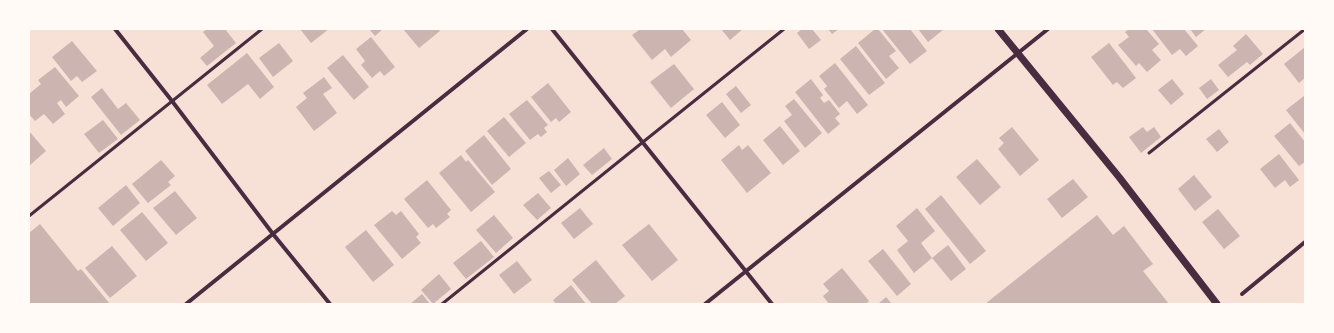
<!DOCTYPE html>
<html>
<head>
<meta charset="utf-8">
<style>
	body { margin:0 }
	#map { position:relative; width:1334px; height:333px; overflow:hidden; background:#f7e1d7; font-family:Figtree,sans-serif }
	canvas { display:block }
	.frame { position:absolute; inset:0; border:30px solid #fffaf5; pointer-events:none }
</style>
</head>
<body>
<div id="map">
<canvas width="1334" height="333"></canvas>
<div class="frame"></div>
</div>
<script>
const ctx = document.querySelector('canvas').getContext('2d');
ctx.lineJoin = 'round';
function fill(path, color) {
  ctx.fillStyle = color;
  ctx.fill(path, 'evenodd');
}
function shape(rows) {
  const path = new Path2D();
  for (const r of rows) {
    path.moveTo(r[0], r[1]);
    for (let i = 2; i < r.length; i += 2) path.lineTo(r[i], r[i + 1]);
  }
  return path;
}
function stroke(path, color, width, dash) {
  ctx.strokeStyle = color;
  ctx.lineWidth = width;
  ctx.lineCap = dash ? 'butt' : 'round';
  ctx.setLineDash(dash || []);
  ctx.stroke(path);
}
fill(shape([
	[207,29,225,29,236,43,207,66,200,58,214,46,203,32],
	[300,29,329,29,311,43],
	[369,29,383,29,375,36],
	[403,29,438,29,440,31,419,48],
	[638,29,682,29,691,40,671,57,665,49,652,60,632,35,639,30],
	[721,29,743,29,730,40],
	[802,29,812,29,821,40,809,49,797,33],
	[828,29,839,29,832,34],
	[875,29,878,29,896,51,889,56,899,68,886,79,858,43],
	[882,29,910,29,927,51,910,64],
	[918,29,944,29,928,42],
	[1129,29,1146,29,1159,44,1152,50,1161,60,1147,72,1139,63,1136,66,1118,45,1129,37,1125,32],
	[1152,29,1184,29,1198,46,1186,56,1180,49,1172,55],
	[1190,29,1206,29,1196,37],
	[1246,34,1263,54,1250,65,1247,62,1228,77,1218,65,1237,50,1233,46],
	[371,37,395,67,384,76,380,71,372,78,361,65,365,61,356,49],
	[72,41,97,71,82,82,77,76,71,81,52,57],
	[279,43,293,61,273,77,259,58],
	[1109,43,1136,78,1123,88,1117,82,1113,85,1091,57],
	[856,46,885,83,869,95,840,59],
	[1305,47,1305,78,1299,83,1284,64],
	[247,53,274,87,260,99,248,84,222,104,207,85],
	[343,55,369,87,354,100,327,68],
	[835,63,868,105,857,114,847,101,839,108,824,89,827,86,819,76],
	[674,64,694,89,671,108,650,82],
	[55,67,79,96,66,107,61,100,57,103,65,114,53,124,44,114,35,121,29,114,29,94,41,84,38,80],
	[324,77,332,88,323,94,337,113,314,131,296,107,307,98,303,93],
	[811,79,823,95,820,98,824,103,829,100,840,114,835,118,840,124,828,134,795,92],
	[1172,79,1184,94,1171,105,1158,90],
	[1211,79,1219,90,1207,99,1199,88],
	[548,83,571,112,559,122,556,118,551,122,531,97],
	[736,86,751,105,741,113,726,94],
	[102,88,118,109,126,103,140,120,121,135,91,97],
	[1305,95,1305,134,1286,110],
	[794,99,822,133,805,148,784,121,792,115,785,106],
	[527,100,548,125,544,128,547,132,541,137,538,134,530,140,509,114],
	[722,102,740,125,725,138,706,115],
	[504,117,526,143,509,157,487,131],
	[103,120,118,139,99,153,84,134],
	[1290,123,1305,142,1305,162,1299,166,1274,136],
	[780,126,800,151,783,165,763,140],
	[1012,127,1039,160,1020,176,998,149,1004,143,999,138],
	[1143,127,1147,132,1154,127,1161,137,1141,153,1129,137],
	[1219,129,1229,142,1217,152,1206,139],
	[29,131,46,151,29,166],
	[484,135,511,169,492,185,465,151],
	[739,145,742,150,748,145,771,173,747,193,721,160],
	[604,148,612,159,592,175,583,165],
	[1279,154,1299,180,1290,187,1285,180,1275,188,1260,169],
	[461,155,466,162,468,160,495,192,471,212,439,173],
	[568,158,580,174,566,186,554,170],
	[977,159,1001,187,980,205,956,177],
	[161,160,175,176,168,182,171,185,148,203,132,184],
	[549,171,561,185,551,193,539,178],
	[1194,175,1212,197,1195,211,1178,189],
	[1073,179,1088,197,1062,218,1047,199],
	[427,180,451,210,447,214,450,217,436,228,433,224,428,228,404,199],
	[126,185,140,203,113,226,98,208],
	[175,191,197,218,176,235,153,208],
	[538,193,551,208,537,220,523,205],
	[941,195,986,251,970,264,925,209],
	[580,208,593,224,574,239,561,223],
	[917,208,935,231,921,243,932,258,914,273,897,250,908,241,896,226],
	[1218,209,1240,236,1224,249,1202,222],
	[392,211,396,215,401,211,419,234,416,237,421,243,402,259,374,225],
	[142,212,168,243,146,261,120,230],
	[494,215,513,238,496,253,476,230],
	[1097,215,1113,235,1124,226,1153,264,1143,271,1169,304,985,304],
	[40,224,78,271,81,269,110,304,29,304,29,233],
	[649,224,678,260,652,281,622,245],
	[366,230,394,265,373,282,345,247],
	[481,241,494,257,466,279,453,263],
	[948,245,966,269,951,281,932,258],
	[112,246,137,276,110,298,85,268],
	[883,249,911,284,897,296,868,261],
	[596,260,625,296,615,304,592,304,572,280],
	[517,261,532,280,514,294,499,275],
	[842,268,869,301,866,304,829,304,823,296,829,291,823,284],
	[439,274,451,289,433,304,421,290],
	[571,285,586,304,556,304,553,300],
	[422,294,430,304,410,304],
	[886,297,892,304,878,304]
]), '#ccb4b1');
stroke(shape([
	[1149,153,1305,29],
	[29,216,262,29],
	[442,304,643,142,784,29]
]), '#4a2c40', 3);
stroke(shape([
	[115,29,172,101,273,234,330,304],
	[552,29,772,304],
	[1242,294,1305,242],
	[186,304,527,29],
	[705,304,1048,29]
]), '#4a2c40', 4);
stroke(shape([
	[998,29,1119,177,1217,304]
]), '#4a2c40', 7);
</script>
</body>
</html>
